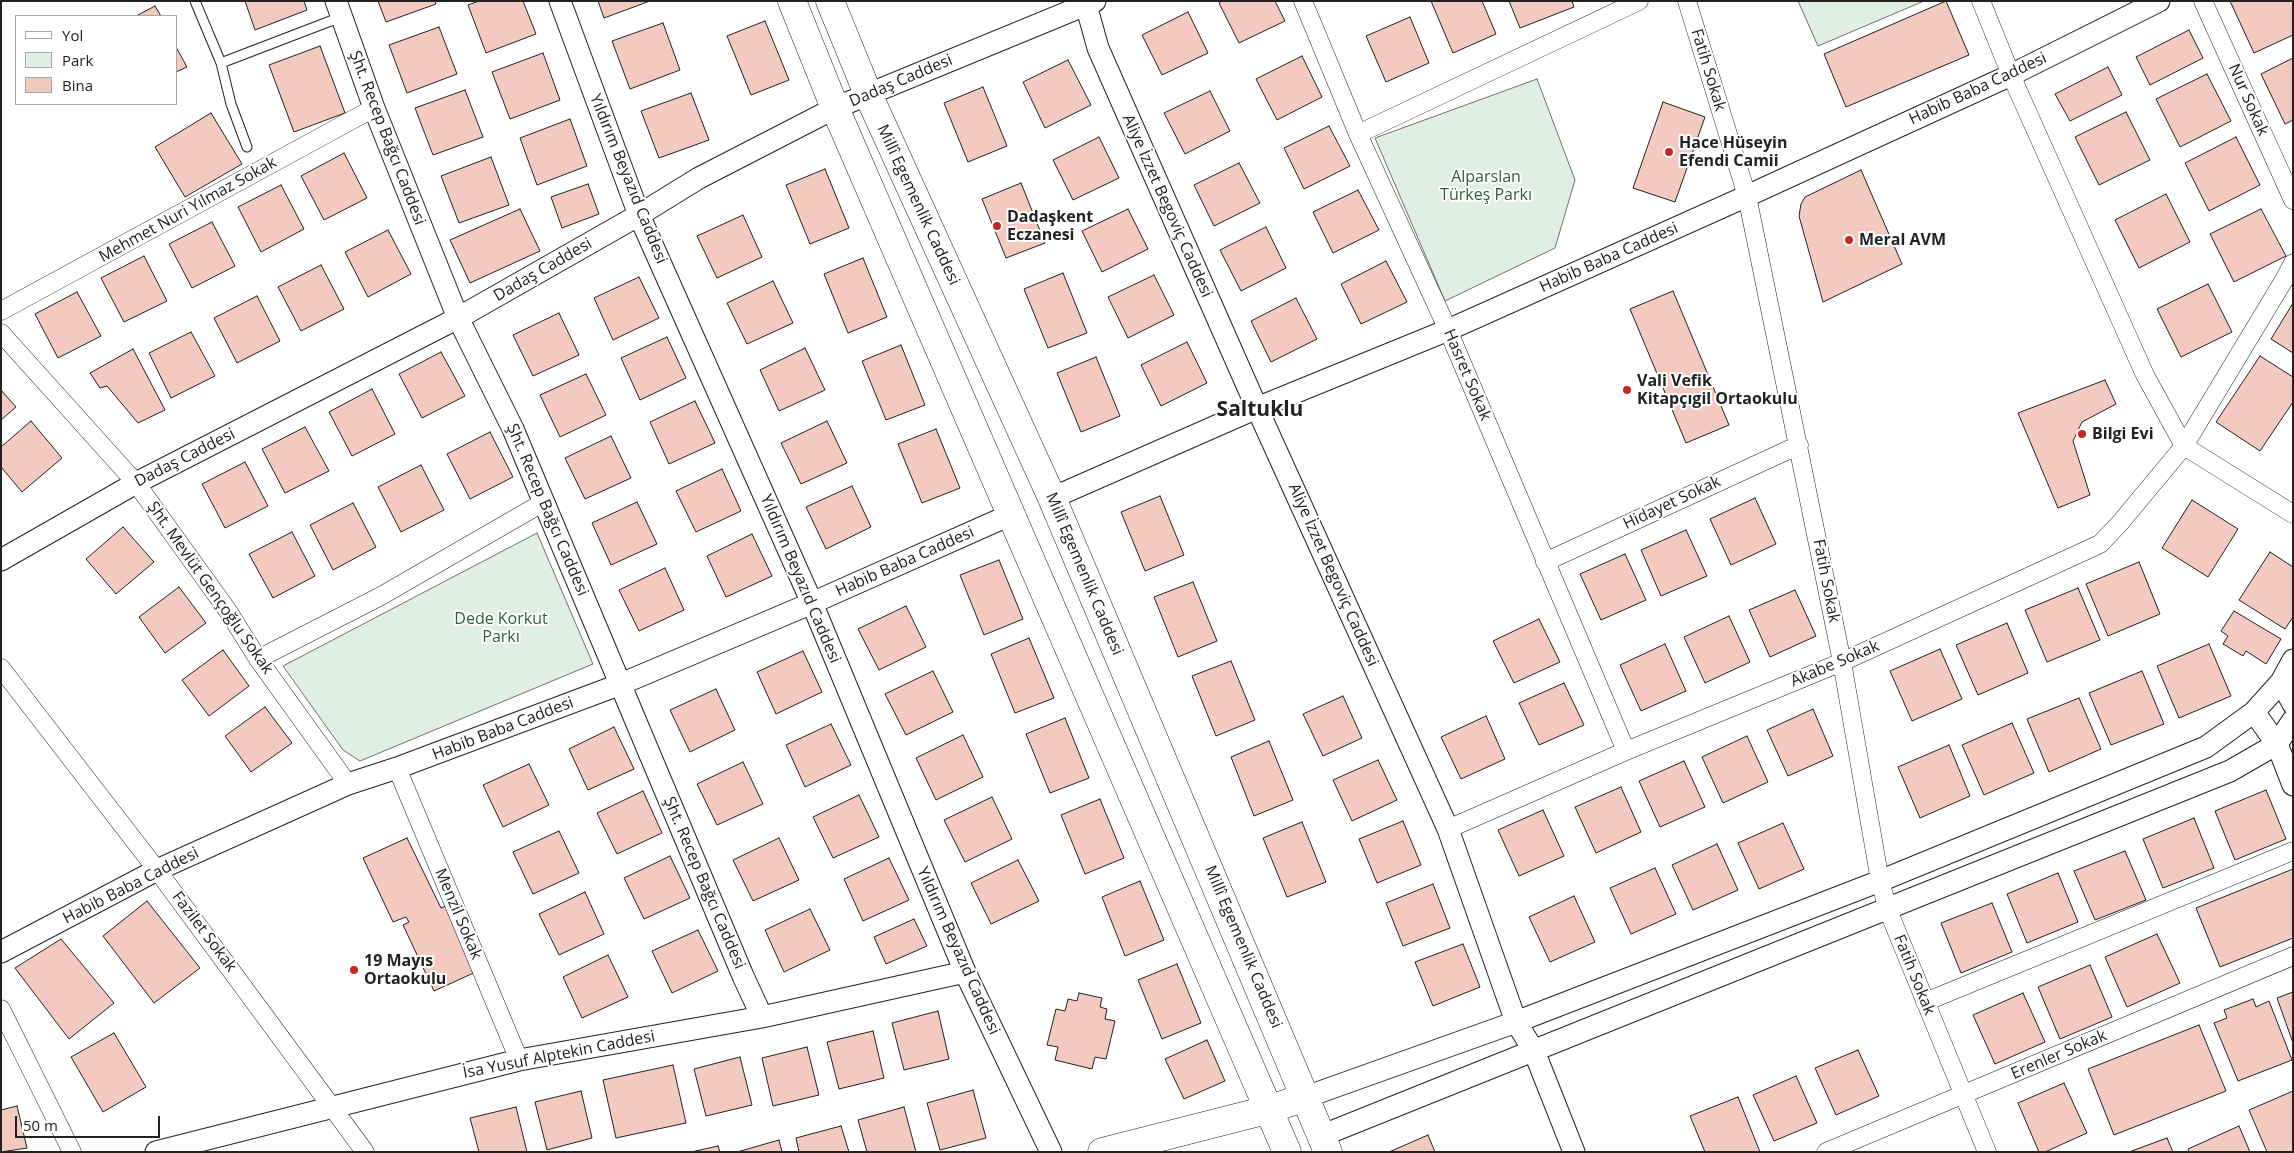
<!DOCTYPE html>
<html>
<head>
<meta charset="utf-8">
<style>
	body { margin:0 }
	#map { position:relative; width:2294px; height:1153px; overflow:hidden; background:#fff; font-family:"Open Sans",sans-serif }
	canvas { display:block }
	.frame { position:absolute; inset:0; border:2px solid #222; pointer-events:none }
	.legend { position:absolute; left:15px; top:15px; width:162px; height:90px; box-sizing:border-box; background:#fff; border:1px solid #a7a7a7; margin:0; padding:6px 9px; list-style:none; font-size:15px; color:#222 }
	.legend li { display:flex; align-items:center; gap:10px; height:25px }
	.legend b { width:25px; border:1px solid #a7a7a7 }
	.scale { position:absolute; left:15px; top:1116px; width:145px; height:22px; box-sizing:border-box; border:2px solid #222; border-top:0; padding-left:6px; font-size:15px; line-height:18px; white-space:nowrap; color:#222; -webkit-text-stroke:4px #fff; paint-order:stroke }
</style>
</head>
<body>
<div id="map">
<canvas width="2294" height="1153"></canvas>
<div class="frame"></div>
<ul class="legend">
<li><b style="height:6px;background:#fff"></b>Yol</li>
<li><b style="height:14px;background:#e0efe3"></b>Park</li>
<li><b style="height:14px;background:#f3c9c0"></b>Bina</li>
</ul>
<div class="scale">50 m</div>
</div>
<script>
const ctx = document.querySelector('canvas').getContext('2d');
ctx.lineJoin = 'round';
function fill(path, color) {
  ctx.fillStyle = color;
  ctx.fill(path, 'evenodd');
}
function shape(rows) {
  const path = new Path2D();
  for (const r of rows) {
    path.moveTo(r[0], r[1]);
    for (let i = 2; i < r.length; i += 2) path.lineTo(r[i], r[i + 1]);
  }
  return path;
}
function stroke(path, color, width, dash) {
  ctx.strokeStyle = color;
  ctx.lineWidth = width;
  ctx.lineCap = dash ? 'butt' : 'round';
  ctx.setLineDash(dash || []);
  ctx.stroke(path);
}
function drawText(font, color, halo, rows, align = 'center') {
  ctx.font = font + ' "Open Sans",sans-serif';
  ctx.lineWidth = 4;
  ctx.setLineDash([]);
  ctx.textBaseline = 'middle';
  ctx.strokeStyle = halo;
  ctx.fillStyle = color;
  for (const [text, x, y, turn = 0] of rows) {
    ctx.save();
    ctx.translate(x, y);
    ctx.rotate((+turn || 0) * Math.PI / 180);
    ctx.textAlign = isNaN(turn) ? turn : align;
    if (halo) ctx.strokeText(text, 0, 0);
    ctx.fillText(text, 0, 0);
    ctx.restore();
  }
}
const green = shape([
	[1798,1,1924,1,1818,46,1798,1],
	[1537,79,1575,180,1555,248,1445,301,1375,138,1537,79],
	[537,533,593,664,360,761,343,750,283,666,537,533]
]);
fill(green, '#e0efe3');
stroke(green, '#6f6f6f', 1);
const building = shape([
	[245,1,304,1,307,10,255,30,245,1],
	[378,1,435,1,436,4,386,22,378,1],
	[479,1,523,1,536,34,486,53,468,5,479,1],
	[598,1,650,1,604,18,598,1],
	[1222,1,1275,1,1285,21,1239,43,1219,3,1222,1],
	[1431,1,1482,1,1496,34,1453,53,1431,1],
	[1509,1,1572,1,1574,7,1520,28,1509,1],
	[1946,1,1969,55,1846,107,1824,54,1946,1],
	[2230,1,2293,1,2293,35,2254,53,2230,1],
	[155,6,161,16,136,16,155,6],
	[1188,12,1208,53,1162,75,1142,35,1188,12],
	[1410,17,1429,63,1386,82,1366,36,1410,17],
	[765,21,789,80,751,95,727,36,765,21],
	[663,23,680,70,630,89,612,41,663,23],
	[439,27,457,74,407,93,389,45,439,27],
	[2189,30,2203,58,2150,85,2136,57,2189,30],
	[320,46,345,113,294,132,269,65,320,46],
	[176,47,187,67,176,72,176,47],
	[543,53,560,100,510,119,492,72,543,53],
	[1302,56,1322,97,1277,120,1256,79,1302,56],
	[2293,58,2293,120,2285,124,2261,74,2293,58],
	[1068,60,1091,105,1045,128,1023,82,1068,60],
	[2108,67,2122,95,2070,121,2055,94,2108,67],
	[2207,74,2231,121,2180,147,2156,99,2207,74],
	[983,87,1007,146,968,162,944,103,983,87],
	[465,90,483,137,433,155,415,108,465,90],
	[1210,91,1230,131,1185,154,1164,113,1210,91],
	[691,93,709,140,659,158,641,111,691,93],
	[1663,102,1705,117,1675,202,1633,188,1663,102],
	[2126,112,2150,160,2099,185,2075,137,2126,112],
	[211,113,242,164,185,197,155,147,211,113],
	[570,119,587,166,537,185,520,138,570,119],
	[1329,126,1350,166,1304,189,1284,148,1329,126],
	[1099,137,1119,178,1073,200,1053,160,1099,137],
	[2236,137,2260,185,2209,211,2185,163,2236,137],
	[344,153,367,198,324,220,301,176,344,153],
	[491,157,509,205,459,223,441,176,491,157],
	[1239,163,1260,203,1214,226,1194,185,1239,163],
	[825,169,849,228,810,244,786,185,825,169],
	[1861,170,1902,264,1823,302,1799,216,1801,204,1805,197,1861,170],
	[1021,183,1045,243,1006,258,982,199,1021,183],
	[588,184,599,214,562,228,551,197,588,184],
	[281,185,304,229,261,252,238,207,281,185],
	[1358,190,1379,230,1333,253,1313,212,1358,190],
	[2166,194,2190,242,2139,268,2115,220,2166,194],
	[520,209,540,251,470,283,450,240,520,209],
	[1128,209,1148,249,1102,272,1082,231,1128,209],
	[2261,209,2286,256,2234,282,2210,234,2261,209],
	[743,215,762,257,717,278,697,236,743,215],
	[212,222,235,266,192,288,169,244,212,222],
	[1266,227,1286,268,1241,291,1220,250,1266,227],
	[388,230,411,274,368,297,345,252,388,230],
	[144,256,167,301,124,322,101,278,144,256],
	[863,258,887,317,848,333,824,274,863,258],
	[1386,261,1407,302,1361,324,1341,284,1386,261],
	[321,265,344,309,301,331,278,287,321,265],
	[1063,273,1087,333,1048,348,1024,289,1063,273],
	[1154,275,1174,315,1128,338,1108,297,1154,275],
	[639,277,659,318,613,340,594,298,639,277],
	[773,281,793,323,747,344,727,303,773,281],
	[2208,284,2232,332,2181,357,2157,309,2208,284],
	[1673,291,1729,425,1686,443,1630,309,1673,291],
	[77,292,101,336,58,358,35,314,77,292],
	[257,296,280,341,237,363,214,318,257,296],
	[1296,298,1317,339,1271,362,1251,321,1296,298],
	[2293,303,2293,353,2271,339,2293,303],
	[559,313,579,355,533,376,513,335,559,313],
	[191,332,215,376,171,398,149,353,191,332],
	[667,337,686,378,640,400,621,358,667,337],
	[1187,342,1207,383,1161,406,1141,365,1187,342],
	[901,345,925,405,886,420,862,361,901,345],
	[805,348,825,390,779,411,760,370,805,348],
	[133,349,165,410,138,423,107,386,100,388,90,373,133,349],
	[441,352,465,396,422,418,399,374,441,352],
	[2260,356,2293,377,2293,402,2260,451,2216,422,2260,356],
	[1096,357,1120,416,1081,432,1057,373,1096,357],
	[586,374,606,415,560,437,540,395,586,374],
	[2105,380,2116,404,2082,422,2073,441,2090,495,2058,508,2018,413,2105,380],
	[372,389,395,434,352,456,329,412,372,389],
	[1,390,16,407,1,420,1,390],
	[695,401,715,443,669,464,650,422,695,401],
	[31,421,62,458,22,492,1,467,1,447,31,421],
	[827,421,847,463,801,484,781,443,827,421],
	[305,427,329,471,285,493,262,449,305,427],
	[936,429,960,488,922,503,898,444,936,429],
	[490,432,513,477,470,499,447,454,490,432],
	[611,436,631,478,585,499,565,458,611,436],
	[245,462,268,506,225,528,202,484,245,462],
	[421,465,444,510,401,532,378,487,421,465],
	[722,469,741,511,696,532,676,491,722,469],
	[852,486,871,527,826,549,806,507,852,486],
	[1160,496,1184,555,1145,571,1121,512,1160,496],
	[1755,498,1776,544,1731,565,1710,519,1755,498],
	[2192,500,2238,529,2208,577,2162,548,2192,500],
	[637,502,657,544,611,565,592,523,637,502],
	[353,503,376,547,333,570,310,525,353,503],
	[123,527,154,562,116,594,86,559,123,527],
	[1686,530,1707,576,1661,596,1641,550,1686,530],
	[292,532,315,576,273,598,249,554,292,532],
	[752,534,772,576,726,597,707,556,752,534],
	[2270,552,2293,567,2293,617,2285,629,2239,600,2270,552],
	[1625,554,1646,600,1601,620,1580,574,1625,554],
	[999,560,1023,619,984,635,960,575,999,560],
	[2139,562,2160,614,2108,636,2086,584,2139,562],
	[665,568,684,610,639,631,619,590,665,568],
	[1193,582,1217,641,1178,657,1154,597,1193,582],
	[179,587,206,623,165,653,139,617,179,587],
	[2078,588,2100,640,2047,662,2025,610,2078,588],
	[1795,590,1816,636,1770,657,1749,610,1795,590],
	[906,606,926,647,879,670,858,629,906,606],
	[2234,611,2281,639,2266,664,2246,651,2243,656,2223,644,2228,636,2221,631,2234,611],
	[1729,616,1750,662,1705,683,1684,637,1729,616],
	[1539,619,1560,662,1514,683,1493,641,1539,619],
	[2007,623,2028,673,1978,695,1956,645,2007,623],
	[1029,638,1054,698,1015,713,991,654,1029,638],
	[1665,644,1686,691,1641,711,1620,665,1665,644],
	[2209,644,2231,696,2179,718,2157,666,2209,644],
	[1940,649,1962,699,1912,721,1890,671,1940,649],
	[223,650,249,686,209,716,182,680,223,650],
	[803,651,822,692,776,714,757,672,803,651],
	[1231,661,1255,720,1216,736,1192,676,1231,661],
	[933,671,953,712,906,735,885,694,933,671],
	[2142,671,2164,724,2111,745,2089,693,2142,671],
	[1564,683,1584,725,1539,745,1519,703,1564,683],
	[716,689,735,730,690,752,670,710,716,689],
	[1343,696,1362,738,1323,756,1303,714,1343,696],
	[2079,698,2101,749,2049,772,2027,719,2079,698],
	[265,707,292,743,251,772,225,736,265,707],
	[1813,709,1833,756,1788,776,1767,730,1813,709],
	[1486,716,1505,759,1461,779,1441,737,1486,716],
	[1065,718,1089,778,1050,793,1026,734,1065,718],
	[2012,723,2034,773,1984,795,1962,745,2012,723],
	[831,724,851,765,805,787,786,745,831,724],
	[614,727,634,769,588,790,569,749,614,727],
	[963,735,983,777,936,800,916,758,963,735],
	[1747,736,1768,782,1723,803,1702,757,1747,736],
	[1269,741,1293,800,1254,816,1231,757,1269,741],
	[1949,745,1970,796,1920,818,1898,767,1949,745],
	[1378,760,1397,800,1352,821,1333,780,1378,760],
	[1684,761,1705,807,1660,827,1639,781,1684,761],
	[743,762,763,804,717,825,697,784,743,762],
	[529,764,549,805,503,827,483,785,529,764],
	[1621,787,1641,832,1596,853,1575,807,1621,787],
	[2266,790,2286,839,2235,860,2215,811,2266,790],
	[643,791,662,833,617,854,597,813,643,791],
	[859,795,879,837,833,858,813,817,859,795],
	[992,797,1012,839,965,862,944,820,992,797],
	[1100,799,1124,858,1085,874,1061,815,1100,799],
	[1543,810,1564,856,1519,876,1498,830,1543,810],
	[2194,818,2214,868,2163,888,2143,839,2194,818],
	[1403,821,1421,865,1377,883,1359,839,1403,821],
	[1302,822,1326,882,1287,897,1263,838,1302,822],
	[1783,823,1804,869,1759,889,1738,843,1783,823],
	[559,831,579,873,533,894,513,852,559,831],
	[407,838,441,908,448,905,478,971,434,991,403,925,409,922,406,917,393,922,363,858,407,838],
	[779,838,799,880,753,901,733,860,779,838],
	[1717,844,1738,890,1693,910,1672,865,1717,844],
	[2125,851,2146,900,2095,920,2074,871,2125,851],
	[670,856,690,898,644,919,624,878,670,856],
	[889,858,909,900,863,921,844,879,889,858],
	[1018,860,1039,901,991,924,971,883,1018,860],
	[1655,868,1676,914,1631,934,1610,888,1655,868],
	[2293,869,2293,938,2220,967,2196,908,2293,869],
	[2058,873,2078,922,2027,943,2007,894,2058,873],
	[1140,881,1164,940,1125,956,1102,897,1140,881],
	[1433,884,1450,928,1403,946,1386,903,1433,884],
	[585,892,604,934,559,955,539,914,585,892],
	[1574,896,1595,942,1550,962,1529,917,1574,896],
	[147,901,200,968,154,1003,103,936,147,901],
	[1992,903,2012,952,1961,973,1941,923,1992,903],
	[810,909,830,950,784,972,765,930,810,909],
	[914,919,927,946,886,964,874,937,914,919],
	[698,930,718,971,672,993,652,951,698,930],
	[2157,934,2180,983,2127,1007,2105,957,2157,934],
	[61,939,114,1003,69,1039,15,968,61,939],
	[1463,944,1480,987,1433,1006,1415,962,1463,944],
	[608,955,628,997,582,1018,563,977,608,955],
	[1177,964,1201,1023,1162,1039,1138,980,1177,964],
	[2090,965,2112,1017,2060,1039,2038,987,2090,965],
	[2293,992,2293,1043,2277,998,2293,992],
	[1079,993,1102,998,1100,1007,1107,1009,1105,1019,1115,1021,1106,1059,1095,1057,1092,1069,1055,1060,1058,1047,1047,1045,1056,1009,1065,1011,1068,999,1077,1001,1079,993],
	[2023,993,2045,1042,1995,1064,1973,1015,2023,993],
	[2253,999,2256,1007,2269,1001,2292,1060,2238,1081,2214,1023,2227,1018,2224,1010,2253,999],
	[938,1011,949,1059,904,1070,892,1023,938,1011],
	[2199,1025,2226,1091,2114,1135,2088,1069,2199,1025],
	[873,1031,884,1078,839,1089,827,1042,873,1031],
	[114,1033,146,1087,103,1112,71,1057,114,1033],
	[1207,1040,1225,1081,1184,1099,1165,1059,1207,1040],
	[807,1047,819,1095,773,1106,762,1058,807,1047],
	[1858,1050,1879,1096,1836,1115,1815,1068,1858,1050],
	[740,1057,752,1105,706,1116,694,1069,740,1057],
	[673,1065,686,1123,616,1138,603,1080,673,1065],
	[1796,1076,1817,1123,1774,1141,1753,1095,1796,1076],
	[2064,1083,2087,1133,2045,1152,2039,1152,2018,1103,2064,1083],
	[973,1090,986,1138,940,1150,927,1103,973,1090],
	[581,1091,592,1138,547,1150,535,1102,581,1091],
	[2293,1091,2293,1152,2267,1152,2249,1110,2293,1091],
	[1738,1097,1760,1152,1705,1152,1690,1116,1738,1097],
	[17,1106,27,1148,1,1152,1,1110,17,1106],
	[516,1107,527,1152,479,1152,470,1118,516,1107],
	[904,1107,916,1152,867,1152,858,1120,904,1107],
	[841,1126,849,1152,799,1152,796,1138,841,1126],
	[2239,1126,2250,1152,2189,1152,2188,1149,2239,1126],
	[1428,1135,1435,1152,1389,1152,1428,1135],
	[2167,1138,2173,1152,2129,1152,2167,1138],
	[779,1140,782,1152,737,1152,779,1140],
	[718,1146,720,1152,691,1152,718,1146]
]);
fill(building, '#f3c9c0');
stroke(building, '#222', 1);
const service = shape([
	[195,1,221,63,231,104,247,147],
	[221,63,341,17]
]);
const minor = shape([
	[1303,1,1358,134,1448,330,1626,751],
	[1687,1,1747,196,1842,662,1880,881,1888,910,1987,1152],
	[1981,1,2011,75,2145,375,2184,446,2293,514],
	[2203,1,2293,200],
	[1358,134,1639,1],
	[1,311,374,108],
	[1,333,136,483,228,611,258,659,348,784],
	[1545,562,1799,445],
	[258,659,381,596,544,502],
	[1,668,157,870,365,1152],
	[397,768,519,1060],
	[1448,829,1626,751,1842,662,2100,544,2120,523,2184,446,2284,280,2293,263],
	[1925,1002,2293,851],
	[1,1009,72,1152],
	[1826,1152,2293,956]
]);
const tertiary = shape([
	[336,1,374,108,458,318,513,429,743,976,762,1017],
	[560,1,639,215,812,603,965,972,1051,1152],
	[1085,1,1098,48,1257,408,1448,829,1516,1022,1534,1051,1574,1152],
	[1052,498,1257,408,1448,330,1747,196,2011,75,2159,1],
	[1,560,136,483,458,318,639,215,699,178,835,108,1095,1],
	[2281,682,2293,704],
	[2254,712,2277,744,2293,785],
	[1,952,157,870,348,784,397,768,621,684,812,603,1010,515],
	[1306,1097,1516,1022,1880,881,2206,747,2254,712,2281,682,2293,660],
	[1321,1136,2230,771,2277,744,2293,720],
	[156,1152,519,1060,762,1017,965,972]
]);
const primary = shape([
	[792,1,835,108,1287,1152],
	[830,1,868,94,1052,498,1328,1152],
	[1102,1152,1267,1110,1306,1097]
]);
stroke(service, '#222', 11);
stroke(minor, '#222', 19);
stroke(tertiary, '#222', 23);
stroke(primary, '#222', 29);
stroke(service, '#fff', 9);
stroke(minor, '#fff', 18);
stroke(tertiary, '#fff', 21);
stroke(primary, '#fff', 28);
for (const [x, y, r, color] of [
	[1669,152,5,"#c62828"],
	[997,226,5,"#c62828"],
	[1849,240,5,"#c62828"],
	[1627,390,5,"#c62828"],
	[2082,434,5,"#c62828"],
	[354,970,5,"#c62828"]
]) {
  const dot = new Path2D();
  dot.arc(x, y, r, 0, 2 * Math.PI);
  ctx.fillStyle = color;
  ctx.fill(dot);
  stroke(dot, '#fff', 2);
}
drawText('16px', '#222', '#fff', [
	["Fatih Sokak",1708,70,73],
	["Dadaş Caddesi",901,81,-23],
	["Habib Baba Caddesi",1978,89,-25],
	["Nur Sokak",2248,100,66],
	["Şht. Recep Bağcı Caddesi",387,138,69],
	["Yıldırım Beyazıd Caddesi",628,179,68],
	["Millî Egemenlik Caddesi",918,205,65],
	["Aliye İzzet Begoviç Caddesi",1167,206,66],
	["Mehmet Nuri Yılmaz Sokak",188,210,-29],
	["Habib Baba Caddesi",1609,258,-24],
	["Dadaş Caddesi",543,270,-30],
	["Hasret Sokak",1467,375,67],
	["Dadaş Caddesi",185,458,-27],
	["Hidayet Sokak",1672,503,-25],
	["Şht. Recep Bağcı Caddesi",547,510,67],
	["Habib Baba Caddesi",905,562,-24],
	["Millî Egemenlik Caddesi",1084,574,67],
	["Aliye İzzet Begoviç Caddesi",1333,575,66],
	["Yıldırım Beyazıd Caddesi",800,579,67],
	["Fatih Sokak",1826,581,79],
	["Şht. Mevlüt Gençoğlu Sokak",210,588,55],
	["Akabe Sokak",1835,664,-23],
	["Habib Baba Caddesi",503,729,-21],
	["Şht. Recep Bağcı Caddesi",704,883,67],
	["Habib Baba Caddesi",131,886,-27],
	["Menzil Sokak",458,914,67],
	["Fazilet Sokak",204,932,53],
	["Millî Egemenlik Caddesi",1243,947,67],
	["Yıldırım Beyazıd Caddesi",958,951,66],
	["Fatih Sokak",1914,975,68],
	["İsa Yusuf Alptekin Caddesi",559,1055,-11],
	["Erenler Sokak",2059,1055,-23]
]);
drawText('bold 16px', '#222', '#fff', [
	["Hace Hüseyin",1679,143],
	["Efendi Camii",1679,161],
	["Dadaşkent",1007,217],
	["Eczanesi",1007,235],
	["Meral AVM",1859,240],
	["Vali Vefik",1637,381],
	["Kitapçıgil Ortaokulu",1637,399],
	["Bilgi Evi",2092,434],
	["19 Mayıs",364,961],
	["Ortaokulu",364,979]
], 'left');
drawText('16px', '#2f5e38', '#fff', [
	["Alparslan",1486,177],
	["Türkeş Parkı",1486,195],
	["Dede Korkut",501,619],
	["Parkı",501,637]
]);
drawText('bold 21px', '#222', '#fff', [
	["Saltuklu",1260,410]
]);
</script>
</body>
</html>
